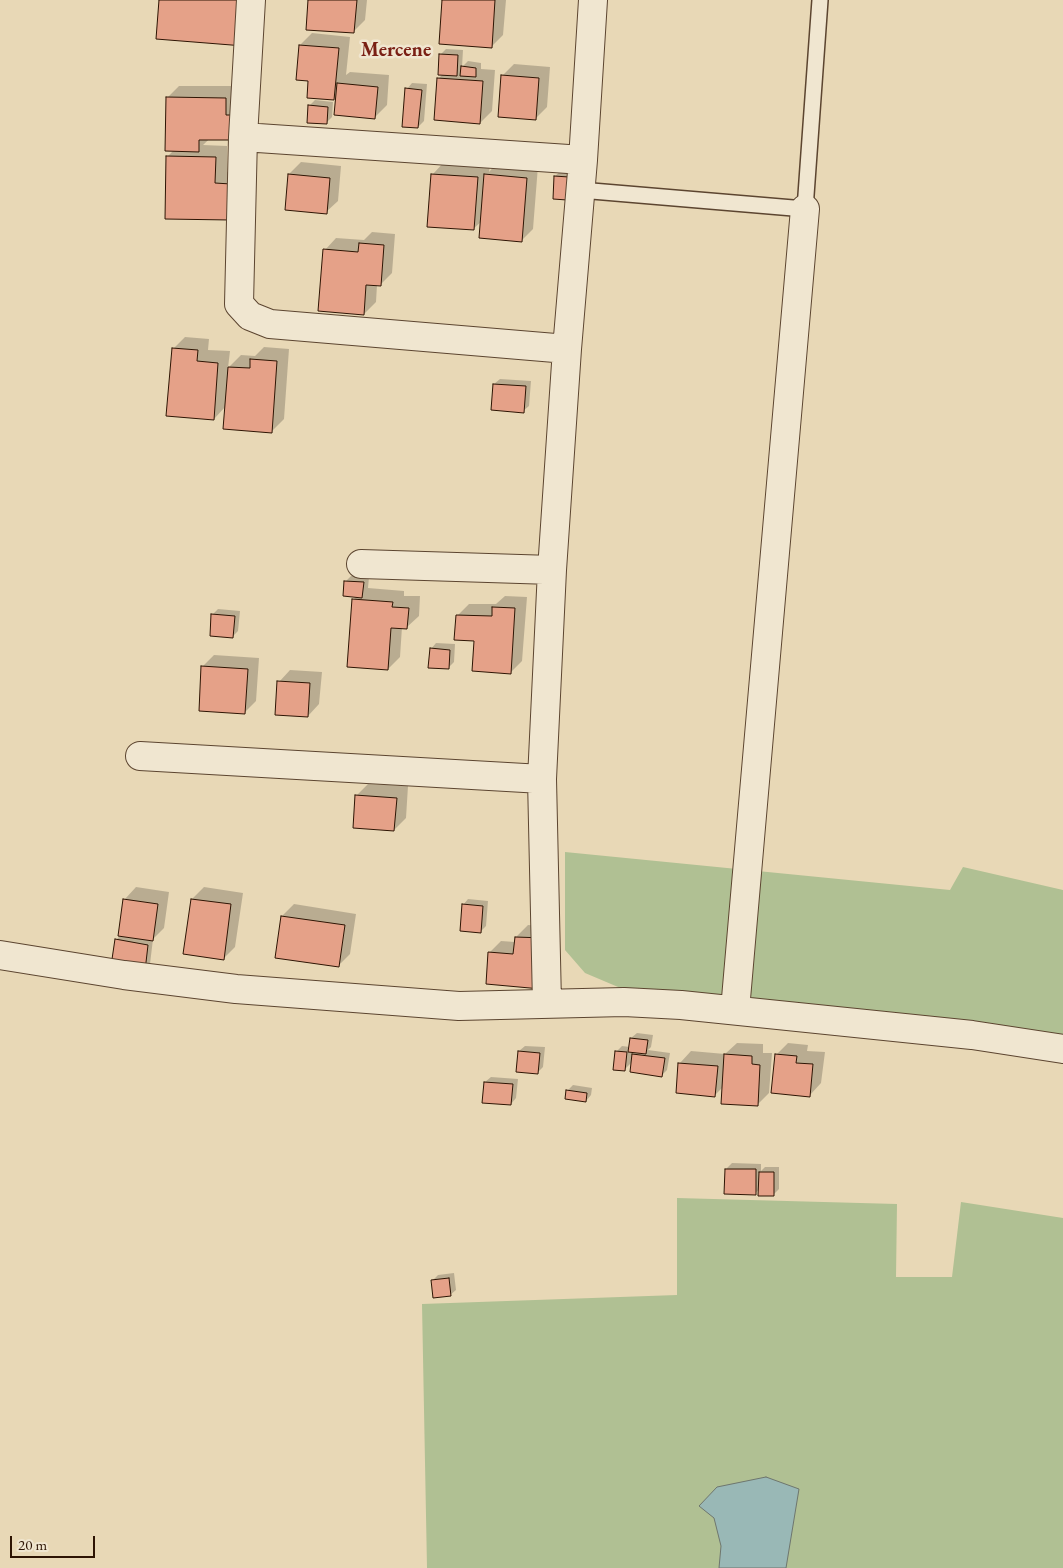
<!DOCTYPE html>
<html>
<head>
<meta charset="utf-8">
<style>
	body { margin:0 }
	#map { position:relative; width:1063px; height:1568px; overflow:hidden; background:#e8d8b6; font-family:"EB Garamond",serif }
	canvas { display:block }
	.scale { position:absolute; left:10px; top:1536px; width:85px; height:22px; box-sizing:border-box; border:2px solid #2d1403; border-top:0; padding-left:6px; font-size:15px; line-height:18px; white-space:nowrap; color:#2d1403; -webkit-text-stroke:4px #f0e6d0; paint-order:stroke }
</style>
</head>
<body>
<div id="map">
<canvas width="1063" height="1568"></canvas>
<div class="scale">20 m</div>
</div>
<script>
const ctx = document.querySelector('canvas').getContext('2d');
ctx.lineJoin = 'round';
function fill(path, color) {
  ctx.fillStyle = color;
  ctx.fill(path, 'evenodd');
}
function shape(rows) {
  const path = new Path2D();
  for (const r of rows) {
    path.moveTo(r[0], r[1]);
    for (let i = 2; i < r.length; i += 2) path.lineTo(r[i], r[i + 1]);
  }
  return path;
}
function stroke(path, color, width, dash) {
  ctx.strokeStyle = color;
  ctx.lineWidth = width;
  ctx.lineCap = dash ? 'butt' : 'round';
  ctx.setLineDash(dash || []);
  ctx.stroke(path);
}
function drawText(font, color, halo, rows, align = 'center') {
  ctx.font = font + ' "EB Garamond",serif';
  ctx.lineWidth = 5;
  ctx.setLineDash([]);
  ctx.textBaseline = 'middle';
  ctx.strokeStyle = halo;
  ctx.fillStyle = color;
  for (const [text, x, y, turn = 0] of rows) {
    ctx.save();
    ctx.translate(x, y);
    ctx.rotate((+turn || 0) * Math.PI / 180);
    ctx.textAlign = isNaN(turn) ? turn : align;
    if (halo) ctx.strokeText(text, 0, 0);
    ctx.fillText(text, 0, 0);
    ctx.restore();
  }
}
fill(shape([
	[565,852,950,890,963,867,1063,890,1063,1052,637,995,585,973,565,950],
	[677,1198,897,1204,896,1277,952,1277,961,1202,1063,1218,1063,1568,427,1568,422,1304,677,1295]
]), '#b0c093');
const water = shape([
	[766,1477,799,1489,786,1568,719,1568,721,1546,714,1518,699,1506,717,1487,766,1477]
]);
fill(water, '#99b8b6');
stroke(water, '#6e766e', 1);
fill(shape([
	[310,0,367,0,365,20,353,32],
	[443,0,506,0,503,35,491,47],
	[312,33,350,37,346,75,350,72,389,75,387,105,375,117,337,95,334,99,310,80,300,45],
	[446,49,463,50,462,67,468,61,481,63,481,69,495,70,492,111,480,123,439,78,443,74,441,54],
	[514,64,550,67,547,107,535,119,502,76],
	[412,83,427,84,424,121,418,127,407,89],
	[179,86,237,86,246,104,203,145,227,146,227,172,242,173,241,207,167,157,174,150,167,98],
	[315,100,333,102,332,117,326,123,309,106],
	[301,162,341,166,338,201,326,212,286,209,289,174],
	[444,162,490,166,489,172,497,163,538,166,533,229,521,241,482,221,473,229,429,225,433,174],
	[561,171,574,172,567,198,555,176],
	[372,232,395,234,392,273,380,285,377,285,376,302,364,314,325,250,336,238,364,240],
	[185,337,209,339,208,350,230,351,228,368,241,355,255,356,264,347,289,349,284,419,272,431,226,406,214,419,173,349],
	[500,379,531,381,529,406,523,411,494,384],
	[351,576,369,577,368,588,404,591,404,596,420,596,419,616,407,627,402,627,400,657,388,669,353,600,357,596,345,582],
	[505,596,527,597,522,661,510,673,475,640,457,616,469,604,496,604],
	[218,609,240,611,238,631,232,637,212,615],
	[436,643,455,644,454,662,448,668,431,649],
	[214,655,259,658,256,701,244,713,202,667],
	[290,670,322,672,319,704,308,716,279,682],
	[368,784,408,786,406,818,394,830,357,795],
	[136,887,169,892,164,928,153,939,150,964,144,970,116,940,121,935,125,899],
	[204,887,243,893,235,947,223,959,192,899],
	[468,899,488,901,486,926,481,931,463,905],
	[294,904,356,914,350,954,338,966,282,916],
	[528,925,556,927,552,976,489,953,501,941,515,942,516,937],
	[637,1033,653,1035,651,1047,648,1050,670,1053,667,1070,662,1075,632,1062,625,1069,616,1052,622,1046,630,1047,631,1038],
	[737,1043,763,1044,763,1053,772,1053,769,1093,757,1105,723,1087,715,1095,677,1092,680,1063,691,1051,725,1054],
	[788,1043,808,1045,807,1051,825,1052,821,1083,810,1095,776,1055],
	[525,1046,545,1047,543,1067,537,1073,519,1051],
	[491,1077,518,1079,516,1098,511,1104,485,1082],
	[573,1085,592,1088,591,1095,586,1101,567,1091],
	[732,1163,761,1164,761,1171,765,1167,779,1167,779,1189,773,1195,760,1189,755,1193,726,1169],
	[454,1273,456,1290,450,1295,432,1281,438,1275]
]), '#0003');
const building = shape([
	[159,0,247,0,244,46,156,39,159,0],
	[308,0,357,0,354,33,306,30,308,0],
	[442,0,495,0,492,48,439,44,442,0],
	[299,45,339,48,334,100,307,98,308,81,296,80,299,45],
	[439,54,458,55,457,76,438,75,439,54],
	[461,66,476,68,476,77,460,76,461,66],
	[501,75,539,78,536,120,498,117,501,75],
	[437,78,483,81,480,124,434,120,437,78],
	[337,83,378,87,375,119,334,115,337,83],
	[405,88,422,90,418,128,402,127,405,88],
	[166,97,226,98,226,115,234,115,234,140,199,140,199,152,165,151,166,97],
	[308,105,328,107,327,124,307,123,308,105],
	[166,156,216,157,215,183,231,184,230,220,165,219,166,156],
	[288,174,330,178,327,214,285,210,288,174],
	[431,174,478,177,474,230,427,227,431,174],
	[484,174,527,178,522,242,479,238,484,174],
	[554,176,569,177,567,200,553,199,554,176],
	[359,243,384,245,381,286,366,285,364,315,318,311,323,249,358,252,359,243],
	[172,348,198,350,197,361,218,363,214,420,166,416,172,348],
	[250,359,277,361,272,433,223,429,228,367,250,368,250,359],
	[493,384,526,386,524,413,491,410,493,384],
	[344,581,364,582,362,598,343,596,344,581],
	[352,599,393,602,392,607,409,608,407,629,391,628,388,670,347,667,352,599],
	[492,607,515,608,511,674,472,671,474,641,454,640,456,615,492,616,492,607],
	[211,614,235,616,233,638,210,636,211,614],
	[430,648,450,650,449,669,428,668,430,648],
	[201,666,248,669,245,714,199,711,201,666],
	[277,681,310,683,308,717,275,715,277,681],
	[355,795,397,798,394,831,353,828,355,795],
	[123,899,158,904,153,941,118,936,123,899],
	[191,899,231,904,224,960,183,954,191,899],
	[462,904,483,906,481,933,460,931,462,904],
	[281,916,345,925,339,967,275,958,281,916],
	[515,937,545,938,541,989,486,984,488,952,513,954,515,937],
	[115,939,148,945,145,971,111,966,115,939],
	[630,1038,648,1040,646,1054,628,1052,630,1038],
	[518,1051,540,1053,538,1074,516,1072,518,1051],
	[615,1051,627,1052,625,1071,613,1070,615,1051],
	[632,1054,665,1058,662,1077,630,1072,632,1054],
	[724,1054,752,1056,752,1064,760,1065,758,1106,721,1104,724,1054],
	[775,1054,797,1056,796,1063,813,1064,810,1097,771,1093,775,1054],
	[678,1063,718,1066,715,1097,676,1093,678,1063],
	[484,1082,513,1084,511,1105,482,1103,484,1082],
	[566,1090,587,1093,586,1102,565,1099,566,1090],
	[725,1169,756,1169,756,1195,724,1194,725,1169],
	[759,1172,774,1172,774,1196,758,1196,759,1172],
	[449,1278,451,1296,433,1298,431,1280,449,1278]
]);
fill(building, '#e5a188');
stroke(building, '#2d1403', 1);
const service = shape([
	[580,190,805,209,820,0]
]);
const minor = shape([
	[251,0,243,137,239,304,250,316,270,324,567,349,552,570,542,779,547,1003],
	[243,137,583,160],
	[567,349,583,160,593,0],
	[361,564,552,570],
	[140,756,542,779],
	[0,955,124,975,236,989,459,1006,624,1002,681,1005,972,1035,1063,1049],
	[735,1010,805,209]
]);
stroke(service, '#5c4530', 18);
stroke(minor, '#5c4530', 30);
stroke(service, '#f0e6d0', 15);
stroke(minor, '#f0e6d0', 28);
drawText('bold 20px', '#7a1f14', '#f0e6d0', [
	["Mercene",396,51]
]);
</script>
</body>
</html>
